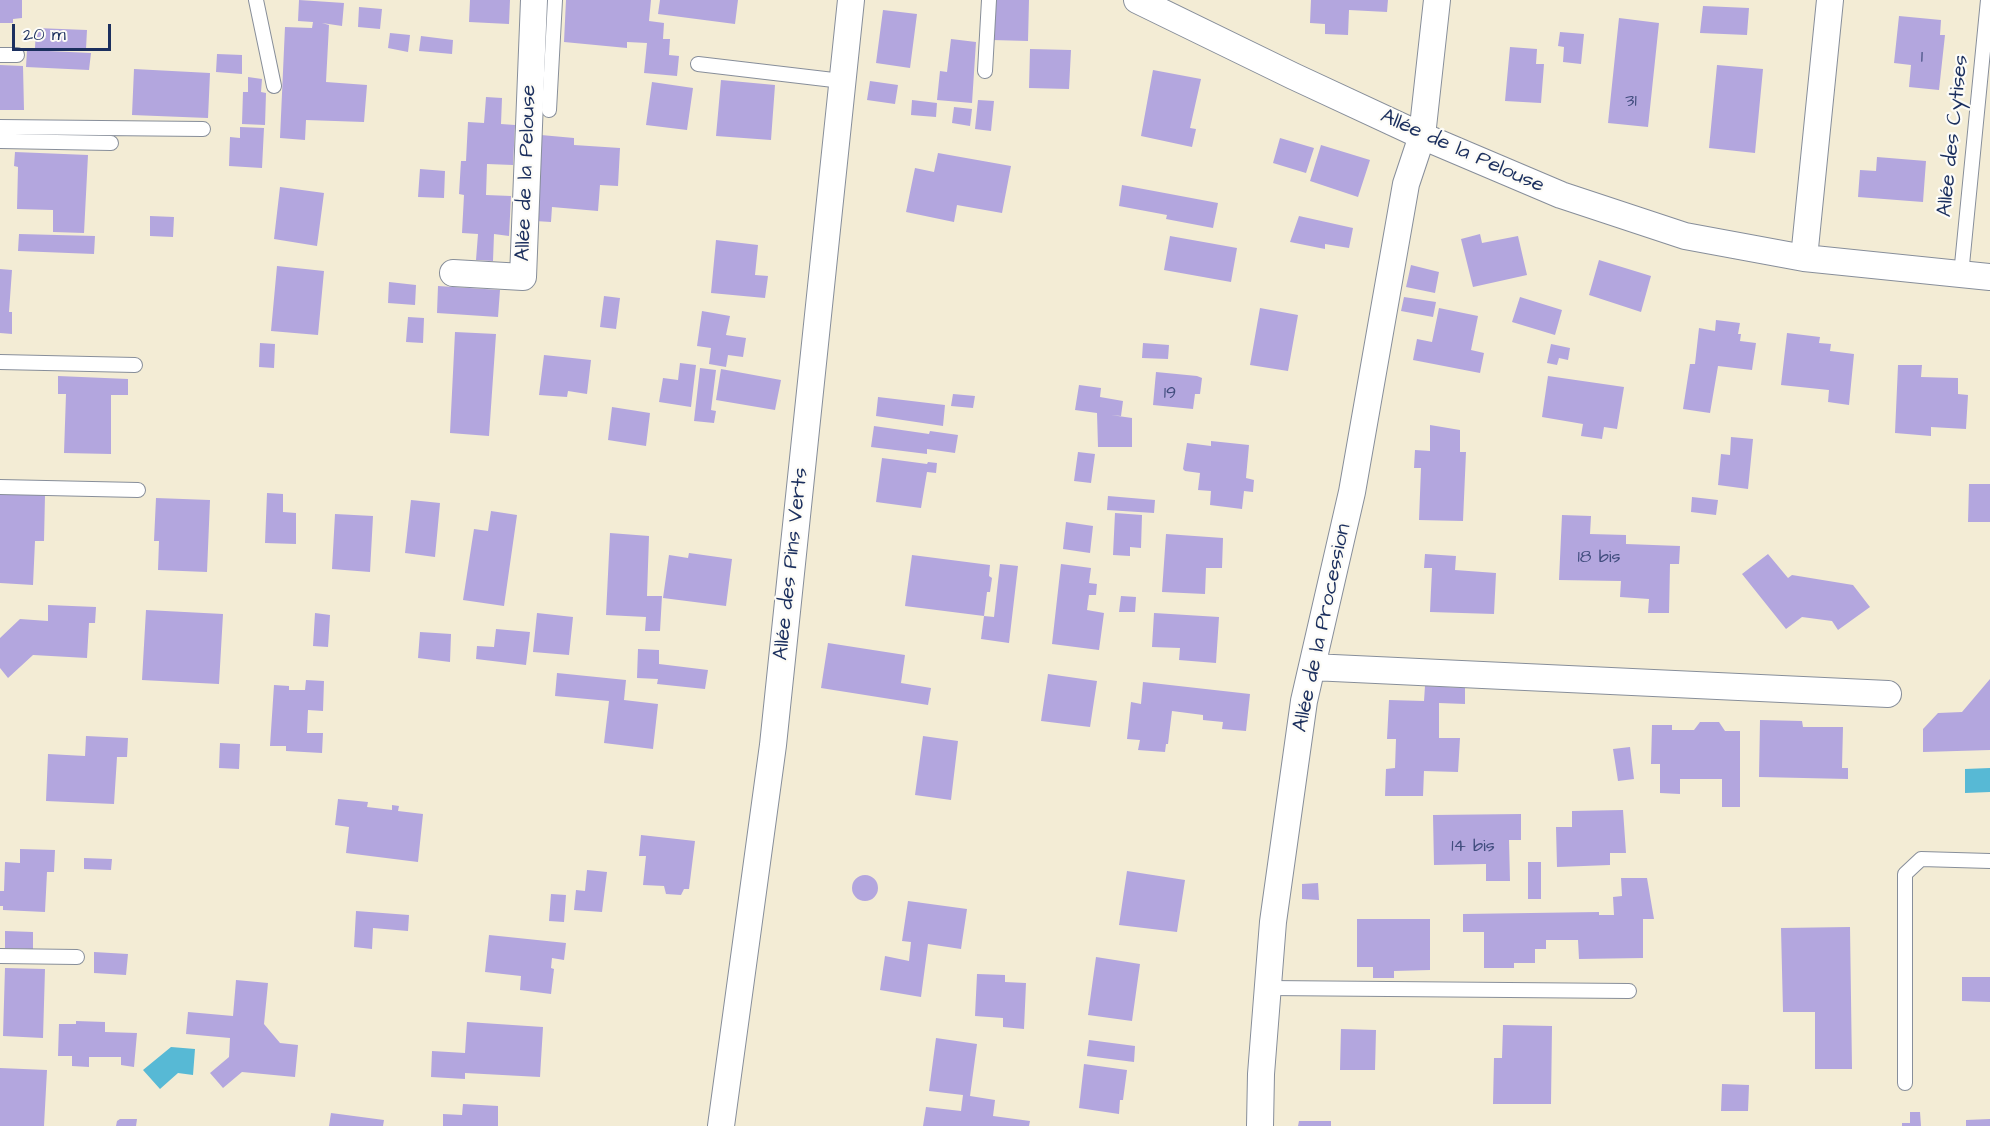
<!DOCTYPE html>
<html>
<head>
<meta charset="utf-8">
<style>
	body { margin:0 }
	#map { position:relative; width:1990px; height:1126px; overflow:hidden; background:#f3ecd5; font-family:"Architects Daughter",sans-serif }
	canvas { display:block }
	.scale { position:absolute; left:12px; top:24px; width:99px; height:27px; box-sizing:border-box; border:3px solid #1b2f5e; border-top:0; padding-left:8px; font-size:18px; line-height:21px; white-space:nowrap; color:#1b2f5e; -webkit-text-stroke:4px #fdfcf7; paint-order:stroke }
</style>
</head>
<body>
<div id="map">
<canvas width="1990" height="1126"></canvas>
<div class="scale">20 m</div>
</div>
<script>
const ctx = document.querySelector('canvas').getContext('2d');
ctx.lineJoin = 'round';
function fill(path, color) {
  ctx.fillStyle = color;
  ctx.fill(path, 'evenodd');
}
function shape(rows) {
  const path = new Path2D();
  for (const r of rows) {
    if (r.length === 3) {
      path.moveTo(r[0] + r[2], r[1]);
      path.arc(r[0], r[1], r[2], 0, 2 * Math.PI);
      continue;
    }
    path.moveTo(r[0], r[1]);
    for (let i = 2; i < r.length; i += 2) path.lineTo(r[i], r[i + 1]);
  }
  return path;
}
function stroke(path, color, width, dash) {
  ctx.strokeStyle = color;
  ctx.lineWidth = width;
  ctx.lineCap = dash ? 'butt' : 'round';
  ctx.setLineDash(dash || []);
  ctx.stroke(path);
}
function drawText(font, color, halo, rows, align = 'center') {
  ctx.font = font + ' "Architects Daughter",sans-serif';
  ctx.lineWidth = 4.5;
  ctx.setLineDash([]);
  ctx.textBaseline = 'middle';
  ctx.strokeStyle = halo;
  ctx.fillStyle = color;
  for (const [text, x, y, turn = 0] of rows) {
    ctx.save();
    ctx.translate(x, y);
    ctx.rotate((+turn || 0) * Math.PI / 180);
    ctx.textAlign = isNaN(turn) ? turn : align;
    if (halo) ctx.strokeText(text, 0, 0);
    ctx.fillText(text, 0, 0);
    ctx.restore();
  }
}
fill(shape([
	[1990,768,1990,792,1965,793,1965,769],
	[171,1047,195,1049,193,1075,178,1073,160,1089,143,1070]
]), '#57b9d5');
fill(shape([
	[0,0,22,0,22,18,13,19,13,23,0,23],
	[299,0,344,3,342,26,322,23,329,25,326,82,367,85,364,122,306,120,305,140,280,138,285,27,312,28,313,22,298,21],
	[470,0,510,0,509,24,469,22],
	[566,0,651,0,649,21,664,23,663,39,670,39,669,55,679,56,677,76,644,73,647,43,627,42,627,48,564,42],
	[660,0,738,0,735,24,658,14],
	[994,0,1029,0,1028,41,992,40],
	[1311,0,1388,0,1387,12,1349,10,1348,35,1325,34,1325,24,1310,23],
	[1703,6,1749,8,1747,35,1700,33],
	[359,7,382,9,380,29,358,27],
	[883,10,917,14,910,68,876,63],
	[1899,16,1941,20,1940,35,1945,35,1939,90,1909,87,1911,65,1894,63],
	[1619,18,1659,23,1648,127,1608,123],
	[36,28,87,30,86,49,35,48],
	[1560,32,1584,34,1581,64,1563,62,1564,47,1558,46],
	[390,33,410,35,408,52,388,48],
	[421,36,453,40,452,54,419,51],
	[951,39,976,42,972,103,937,100,940,71,947,72],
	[1510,47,1537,49,1536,64,1544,64,1541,103,1505,101],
	[1030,49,1071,50,1069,89,1029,88],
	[27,50,91,53,89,70,26,67],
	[217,54,242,55,242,74,216,72],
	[0,65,23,66,24,110,0,110],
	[1717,65,1763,69,1755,153,1709,148],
	[134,69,210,73,208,118,132,115],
	[1153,70,1201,79,1190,128,1196,129,1192,147,1141,136],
	[248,77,262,79,261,92,266,93,265,125,242,124,243,92,248,92],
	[721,80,775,85,771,140,716,136],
	[870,81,898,85,895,104,867,100],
	[652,82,693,88,687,130,646,125],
	[486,97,502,98,501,124,515,125,513,165,487,164,486,195,511,196,509,236,494,234,493,261,476,260,478,234,462,233,464,195,459,194,461,161,466,161,468,122,484,123],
	[912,100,937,103,936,117,911,115],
	[978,100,994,101,991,131,975,129],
	[954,107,972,109,970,126,952,123],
	[240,127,264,128,262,168,229,166,230,137,240,138],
	[541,135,574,138,574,145,620,148,618,186,600,185,598,211,552,207,551,222,535,221],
	[1280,138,1314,148,1306,173,1273,163],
	[1321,145,1370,160,1358,197,1310,181],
	[15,152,88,155,84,233,53,232,53,210,17,209,18,167,14,166],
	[938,153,1011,166,1002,213,957,205,954,222,906,212,915,168,934,172],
	[1877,157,1926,161,1923,202,1858,197,1860,170,1876,171],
	[420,169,445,171,444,198,418,197],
	[1122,185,1218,203,1213,228,1166,219,1167,215,1119,206],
	[280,187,324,193,317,246,274,239],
	[150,216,174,217,173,237,150,236],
	[1299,216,1353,228,1349,248,1325,244,1325,249,1290,242],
	[19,234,95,236,94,254,18,251],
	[1480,234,1482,243,1518,236,1527,275,1473,287,1461,239],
	[1170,236,1237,248,1231,282,1164,270],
	[716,240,758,245,755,275,768,276,765,298,711,293],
	[1599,260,1651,276,1641,312,1589,295],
	[1411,265,1439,272,1435,293,1406,287],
	[277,266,324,271,318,335,271,331],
	[0,269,12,270,9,312,12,312,12,334,0,333],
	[389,282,416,285,415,305,388,303],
	[438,286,500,290,498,317,437,313],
	[604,296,620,298,616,329,600,327],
	[1404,297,1436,302,1433,317,1401,311],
	[1520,297,1562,310,1555,335,1512,322],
	[1260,308,1298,315,1288,371,1250,365],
	[1439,308,1478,316,1471,350,1484,353,1480,373,1413,360,1417,339,1432,342],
	[702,311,730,316,726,335,746,338,743,357,728,355,726,367,709,364,711,348,697,346],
	[408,317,424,318,423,343,406,342],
	[1716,320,1740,323,1738,334,1741,334,1740,341,1756,343,1752,370,1718,366,1710,413,1683,409,1690,364,1695,364,1699,328,1715,331],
	[455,332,496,334,489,436,450,433],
	[1787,333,1820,337,1819,343,1831,344,1830,351,1854,354,1849,405,1828,402,1829,390,1781,385],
	[260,343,275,344,274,368,259,367],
	[1143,343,1169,345,1168,359,1142,358],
	[1551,344,1570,348,1568,360,1559,358,1557,365,1547,363],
	[544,355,591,360,587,394,568,391,567,397,539,395],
	[680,363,696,365,691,407,659,402,663,378,678,380],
	[1898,365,1922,365,1921,377,1958,378,1958,394,1968,395,1966,429,1931,427,1931,436,1895,433],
	[700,368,716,370,711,410,716,411,714,423,694,421],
	[721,369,781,380,775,410,716,400],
	[1156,372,1197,376,1202,378,1200,394,1195,394,1193,409,1153,405],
	[58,376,128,379,128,395,111,395,111,454,64,453,66,394,58,394],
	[1548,376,1624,387,1617,429,1604,427,1602,439,1581,436,1583,424,1542,417],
	[1079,385,1101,388,1100,397,1123,401,1121,416,1111,415,1132,418,1132,447,1098,447,1097,413,1075,410],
	[953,394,975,396,973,408,951,406],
	[878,397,945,405,943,426,876,416],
	[612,407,650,413,646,446,608,440],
	[1430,425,1460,430,1460,452,1466,452,1463,521,1419,520,1421,468,1414,468,1415,450,1430,451],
	[874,426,929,434,930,431,958,435,955,453,927,449,927,454,871,447],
	[1731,437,1753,439,1748,489,1718,485,1721,454,1730,455],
	[1211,441,1249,445,1246,478,1254,480,1253,492,1244,491,1242,509,1210,505,1211,491,1198,490,1200,473,1185,471,1183,469,1187,443,1211,446],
	[1078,452,1095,454,1091,483,1074,481],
	[882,458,927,464,928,462,937,463,936,473,927,472,921,508,876,502],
	[1969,484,1990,484,1990,522,1968,522],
	[0,493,45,495,44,541,35,541,33,585,0,583],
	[267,493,283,494,283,512,296,513,296,544,265,543],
	[1108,496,1155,500,1154,513,1107,510],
	[1692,497,1718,500,1716,515,1691,512],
	[156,498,210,500,207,572,158,570,159,541,154,541],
	[411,500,440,503,435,557,405,553],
	[491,511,517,515,504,606,463,600,474,529,488,531],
	[1115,513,1142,515,1141,548,1130,547,1130,556,1113,555],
	[335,514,373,516,370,572,332,569],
	[1562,515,1591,516,1590,534,1626,535,1626,544,1680,546,1679,564,1670,564,1669,613,1648,613,1649,599,1620,597,1621,581,1559,580],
	[1066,522,1093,526,1090,553,1063,549],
	[610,533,649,536,647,596,662,596,660,631,645,631,646,617,606,615],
	[1166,534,1223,538,1222,568,1206,568,1205,594,1162,592],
	[689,553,732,559,726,606,663,598,669,555,688,558],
	[1425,554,1456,556,1455,570,1496,573,1494,614,1430,612,1432,568,1424,568],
	[1768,554,1788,578,1792,575,1853,585,1870,607,1838,630,1832,621,1802,617,1786,629,1742,574],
	[912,555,990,565,989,576,992,578,990,592,987,592,984,616,905,606],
	[1000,564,1018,566,1009,643,981,639,984,616,994,617],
	[1061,564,1091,568,1089,583,1097,584,1096,595,1089,595,1087,610,1104,613,1099,650,1052,644],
	[1121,596,1136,597,1135,612,1119,612],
	[48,605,96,607,95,623,89,623,87,658,33,655,8,678,0,668,0,638,20,619,48,621],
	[146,610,223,614,219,684,142,680],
	[315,613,330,615,328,647,313,646],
	[537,613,573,617,569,655,533,652],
	[1154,613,1219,617,1216,663,1179,660,1180,648,1152,647],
	[496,629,530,632,526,665,476,659,477,646,494,647],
	[420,632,451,634,450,662,418,658],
	[828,643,905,655,901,683,931,688,928,705,821,688],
	[638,649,659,650,659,664,708,670,705,689,657,684,658,679,637,678],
	[557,673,626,680,624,700,658,704,653,749,604,743,609,701,555,696],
	[1048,674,1097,681,1090,727,1041,721],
	[1990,679,1990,750,1923,752,1923,729,1938,713,1962,712],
	[306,680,324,681,323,711,308,710,307,733,323,733,322,753,286,751,286,746,270,746,274,685,289,686,289,690,305,690],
	[1143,682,1250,694,1246,731,1222,729,1223,722,1203,720,1203,715,1172,711,1168,744,1166,744,1165,752,1138,750,1140,740,1127,739,1131,702,1141,704],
	[1425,686,1465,688,1465,704,1439,703,1439,738,1460,738,1458,772,1424,771,1423,796,1385,796,1386,769,1395,768,1396,739,1387,739,1389,700,1424,701],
	[1760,720,1802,721,1803,727,1843,727,1842,768,1848,768,1848,779,1759,777],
	[1700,722,1719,722,1725,731,1740,731,1740,807,1722,807,1722,779,1680,779,1680,794,1660,793,1660,764,1651,764,1652,725,1672,725,1672,730,1694,730],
	[86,736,128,738,127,757,117,757,114,804,46,801,48,754,85,756],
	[923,736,958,741,951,800,915,795],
	[220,743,240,744,239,769,219,768],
	[1630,747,1634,779,1618,781,1613,749],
	[338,799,368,802,367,807,392,810,392,805,399,806,398,811,423,814,418,862,346,853,349,827,335,825],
	[1623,810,1626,853,1610,853,1610,865,1557,867,1556,827,1572,827,1572,811],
	[1521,814,1521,840,1509,840,1510,881,1486,881,1486,864,1434,865,1433,815],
	[641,835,695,841,689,889,684,889,681,895,666,894,664,886,643,885,646,856,639,856],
	[20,849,55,850,54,872,47,872,45,912,3,910,3,906,0,906,0,891,4,891,5,862,20,863],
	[84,858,112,859,111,870,84,869],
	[1528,862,1541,862,1541,899,1528,899],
	[587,870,607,872,602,912,574,910,576,890,585,891],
	[1127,871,1185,880,1177,932,1119,925],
	[865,888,13],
	[1621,878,1647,878,1654,919,1643,919,1643,958,1579,959,1578,940,1546,940,1546,949,1535,949,1535,963,1514,963,1514,968,1484,968,1484,932,1463,932,1463,914,1599,912,1599,915,1614,915,1613,897,1622,896],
	[1318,883,1319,900,1302,899,1302,884],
	[551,894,566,895,564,922,549,921],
	[908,901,967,909,961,949,928,944,921,997,880,990,885,956,909,961,911,942,902,941],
	[356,911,409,915,408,931,373,928,372,949,354,947],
	[1357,919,1430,919,1430,970,1394,971,1394,978,1373,978,1373,967,1357,967],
	[1850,927,1852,1069,1815,1069,1815,1012,1783,1012,1781,928],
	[5,931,33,932,33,949,5,948],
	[489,935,566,943,564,960,552,958,551,968,554,969,551,994,520,990,521,976,485,972],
	[94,952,128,954,126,975,94,973],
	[1096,957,1140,964,1132,1021,1088,1015],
	[5,968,45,969,43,1038,3,1036],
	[977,974,1005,975,1005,982,1026,983,1024,1029,1003,1027,1003,1018,975,1016],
	[1962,977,1990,977,1990,1002,1962,1001],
	[236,980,268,983,264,1024,280,1043,298,1045,295,1077,242,1072,223,1088,210,1073,229,1057,230,1038,186,1034,188,1012,233,1016],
	[76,1021,105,1022,105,1032,137,1033,134,1067,121,1065,121,1057,89,1057,89,1067,72,1066,72,1056,58,1056,59,1024,76,1024],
	[467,1022,543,1027,540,1077,465,1073,465,1079,431,1077,432,1051,465,1053],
	[1503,1025,1552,1026,1551,1104,1493,1104,1494,1058,1502,1058],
	[1341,1029,1376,1030,1375,1070,1340,1070],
	[936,1038,977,1044,970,1096,995,1100,993,1116,1030,1121,1029,1126,923,1126,926,1107,961,1111,963,1095,929,1091],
	[1089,1040,1135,1046,1134,1062,1087,1056],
	[1084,1064,1127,1070,1123,1100,1120,1100,1119,1114,1079,1108],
	[0,1068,47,1070,44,1126,0,1126],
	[1722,1084,1749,1085,1748,1111,1721,1111],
	[463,1104,498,1106,498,1126,443,1126,443,1114,462,1115],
	[1910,1112,1920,1112,1921,1126,1902,1126,1902,1123,1910,1123],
	[331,1113,384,1120,383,1126,329,1126],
	[120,1119,137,1119,136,1126,116,1126,117,1121],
	[1990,1119,1990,1126,1966,1126,1966,1120],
	[1299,1121,1331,1121,1331,1126,1298,1126]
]), '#b3a6de');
const service = shape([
	[256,0,274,86],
	[0,55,17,55],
	[698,64,842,81],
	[985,71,989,0],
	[549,110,555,0],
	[0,127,203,129],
	[0,141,111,143],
	[1961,275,1988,0],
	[0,362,135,365],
	[0,487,138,490],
	[0,956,77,957],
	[1268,988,1629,991],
	[1905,1083,1905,874,1921,859,1990,861]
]);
const minor = shape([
	[1137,0,1293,76,1422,136,1561,195,1685,236,1804,258,1990,277],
	[1804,258,1830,0],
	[453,273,523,277,534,0],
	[1312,667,1888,694],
	[721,1126,773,745,851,0],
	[1260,1126,1261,1074,1273,922,1304,701,1352,492,1406,184,1422,136,1437,0]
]);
stroke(service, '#878e9a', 16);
stroke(minor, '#878e9a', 28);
stroke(service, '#fff', 14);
stroke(minor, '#fff', 26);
drawText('18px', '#414d7e', null, [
	["1",1922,58],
	["31",1631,102],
	["19",1170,394],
	["18 bis",1599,558],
	["14 bis",1473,847]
]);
drawText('21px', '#1b2f5e', '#fdfcf7', [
	["Allée des Cytises",1954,136,-84],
	["Allée de la Pelouse",1462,152,24],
	["Allée de la Pelouse",527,173,-88],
	["Allée des Pins Verts",792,564,-84],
	["Allée de la Procession",1323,628,-78]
]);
</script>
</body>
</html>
